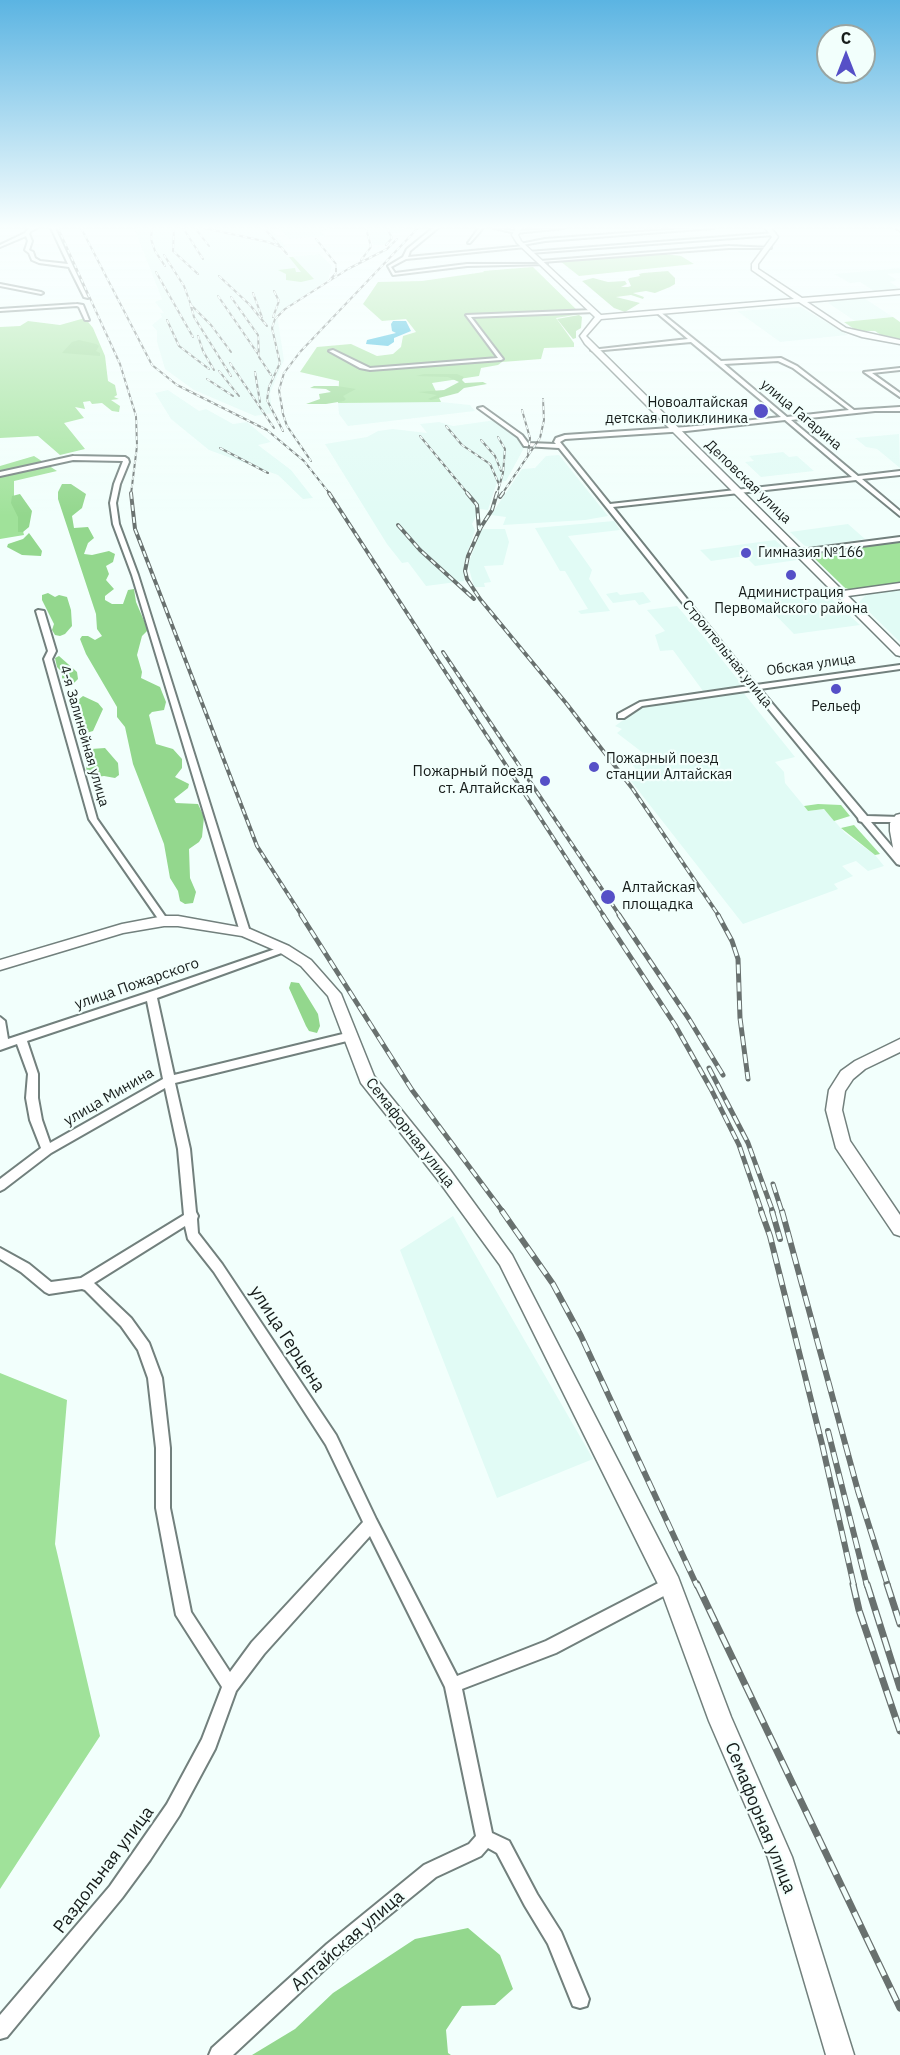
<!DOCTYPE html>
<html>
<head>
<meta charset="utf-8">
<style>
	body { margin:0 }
	#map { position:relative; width:900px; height:2055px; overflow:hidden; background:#f2fffc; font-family:"IBM Plex Sans",sans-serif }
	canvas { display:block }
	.north { position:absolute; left:816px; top:24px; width:60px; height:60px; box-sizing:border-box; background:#f2fffc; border:2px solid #9aa5a2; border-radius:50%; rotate:0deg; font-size:16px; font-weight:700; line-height:24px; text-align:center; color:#171d1b }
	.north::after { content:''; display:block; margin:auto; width:21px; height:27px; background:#5650c7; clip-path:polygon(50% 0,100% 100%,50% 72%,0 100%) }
</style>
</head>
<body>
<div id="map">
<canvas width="900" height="2055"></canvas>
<div class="north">С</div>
</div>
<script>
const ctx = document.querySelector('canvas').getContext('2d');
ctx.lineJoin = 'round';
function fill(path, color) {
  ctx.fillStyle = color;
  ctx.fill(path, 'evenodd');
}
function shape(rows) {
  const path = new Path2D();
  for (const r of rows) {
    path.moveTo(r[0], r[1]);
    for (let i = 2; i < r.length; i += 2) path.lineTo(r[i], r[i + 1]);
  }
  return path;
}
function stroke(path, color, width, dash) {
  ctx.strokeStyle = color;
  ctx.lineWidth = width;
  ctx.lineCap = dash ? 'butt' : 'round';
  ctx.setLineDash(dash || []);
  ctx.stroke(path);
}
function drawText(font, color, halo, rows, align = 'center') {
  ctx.font = font + ' "IBM Plex Sans",sans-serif';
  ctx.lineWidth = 4.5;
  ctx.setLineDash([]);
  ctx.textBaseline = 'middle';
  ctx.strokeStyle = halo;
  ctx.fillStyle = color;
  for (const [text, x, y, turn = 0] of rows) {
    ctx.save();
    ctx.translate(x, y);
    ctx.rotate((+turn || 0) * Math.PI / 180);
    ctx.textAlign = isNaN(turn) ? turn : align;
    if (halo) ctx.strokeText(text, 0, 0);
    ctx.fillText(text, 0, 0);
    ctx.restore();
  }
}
fill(shape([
	[134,228,269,228,286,247,278,248,288,257,320,254,332,266,328,280,277,314,284,360,270,393,272,413,255,416,194,390,165,369,157,342,157,331,152,325,162,317,160,313,164,313,155,302,162,299],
	[279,228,327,228,329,229,321,231,326,236,289,239],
	[367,228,404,228,400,233,389,233,391,238,385,245,373,245],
	[900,268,900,273,887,274,897,280,890,282,900,289,874,291,860,282,850,283,834,274],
	[864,298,893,317,855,321,828,303,835,300],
	[801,307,848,335,780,342,737,311],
	[168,390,199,411,206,409,233,424,247,422,271,442,258,445,291,470,313,498,303,499,278,475,209,450,171,419,155,393],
	[385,401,441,402,470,405,475,411,348,426,339,414,338,403],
	[496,420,519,437,524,448,506,481,497,482,488,510,480,509,472,524,475,530,464,564,464,581,426,586,408,562,402,563,387,544,325,444,367,437,378,431,393,429,427,433,420,424,439,422,453,426],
	[899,434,900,468,877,449,866,447,855,438],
	[783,452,789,457,797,456,814,471,761,477,745,462,754,461,749,456],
	[559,455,608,516,585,520,503,525,506,517,491,515,522,469,535,468,546,456],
	[614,521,620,530,568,536,592,570,589,579,610,611,581,614,578,611,588,609,565,571,560,571,535,528],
	[848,524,865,539,811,547,805,546,790,532],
	[481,529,505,529,509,542,503,565,484,566,491,582,484,583,485,587,474,587,468,565],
	[775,540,797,560,755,566,745,556,711,561,700,550],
	[821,589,860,625,794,634,758,597],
	[900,590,900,642,859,602,866,595],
	[617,592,620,595,643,592,651,602,639,605,635,600,613,603,606,594],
	[677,606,703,636,743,686,703,691,673,650,660,651,655,635,665,631,647,610],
	[742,691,795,757,775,762,784,772,785,783,808,811,824,809,845,833,875,855,884,866,868,871,856,861,842,866,853,876,834,884,838,889,743,924,631,781,642,778,632,764,651,759,617,733,622,729,615,726,640,708],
	[453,1216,593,1459,497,1498,400,1250]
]), '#e1fbf5');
fill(shape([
	[665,254,681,256,694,264,579,276,560,261],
	[289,257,293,257,314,279,301,282,286,280,286,274,278,270,295,268,296,272,301,272],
	[533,267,581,314,556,318,574,343,574,347,544,348,541,359,502,362,498,365,481,368,479,376,432,383,441,402,338,403,339,381,300,372,317,347,351,344,377,356,393,354,401,347,403,336,416,332,406,319,382,321,363,304,378,282,422,281,484,272,483,271],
	[893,317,900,322,900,339,884,337,875,331,857,331,844,322],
	[85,318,93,328,105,356,108,381,115,385,117,395,114,397,119,399,111,400,120,406,119,412,112,411,102,403,92,404,90,401,83,402,85,409,75,407,84,418,64,423,85,449,60,455,38,436,0,438,0,327,20,326,28,321,60,325],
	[34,456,57,471,14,481,14,496,24,535,0,539,0,466],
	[900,541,900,583,852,590,845,588,811,555,813,552],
	[818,804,841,805,850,816,834,821,824,809,808,811,804,806],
	[854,825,880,854,875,855,841,828],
	[0,1373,67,1400,55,1544,100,1736,0,1889]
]), '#a0e29a');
fill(shape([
	[668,271,675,278,675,284,670,287,655,293,646,291,633,293,644,297,643,299,631,295,616,297,640,303,625,312,614,308,582,281,593,278,608,282,625,281,627,284,621,287,628,287,631,286,628,279,630,278,640,276,639,274,643,273],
	[579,315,582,317,581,328,576,331,576,338,573,339,557,319],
	[79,340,96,344,99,346,96,351,100,353,100,356,62,353,72,342],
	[424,374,457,374,464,377,462,380,465,383,483,382,487,384,464,388,458,393,431,400,428,399,437,395,418,392,444,390,459,382,448,377,416,376],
	[314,386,337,386,356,389,343,396,346,399,344,401,326,404,306,404,320,399,319,394,331,392,326,389,310,388],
	[62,484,71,484,86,494,82,508,72,516,74,528,88,527,94,538,88,543,84,554,92,555,109,551,115,554,113,562,106,566,109,574,106,580,114,589,105,596,105,600,112,604,123,604,128,590,134,589,136,602,148,630,142,636,137,655,142,672,141,678,160,687,166,702,164,710,152,712,149,715,156,744,173,749,182,759,182,768,175,777,189,784,188,788,174,799,176,803,198,804,204,817,202,837,199,842,189,849,190,878,196,892,193,903,185,904,180,901,178,891,170,878,164,844,133,764,125,727,117,717,117,707,86,654,80,639,82,636,88,636,95,640,102,636,97,629,96,614,58,499,58,492],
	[20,494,32,511,29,527,23,532,18,532,18,517,11,503,12,496],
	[29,533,42,551,41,556,22,555,7,547,8,544,23,539],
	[48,593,55,597,59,595,67,597,71,610,72,626,65,634,60,636,55,635,52,630,54,624,42,600,42,595],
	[59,656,77,672,78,679,74,683,68,683,62,678,62,672,57,667,55,658],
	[83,696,98,703,103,709,93,731,86,733,81,731,76,724,78,700],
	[105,748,118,763,119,775,115,778,104,776,97,777,87,773,86,766,90,757,91,749],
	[291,982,299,983,318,1014,320,1026,317,1033,309,1031,306,1026,289,988],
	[468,1928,500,1955,513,1989,495,2005,462,2006,446,2030,448,2053,451,2055,252,2055,295,2029,333,1993,415,1939]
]), '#93d78d');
fill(shape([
	[393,321,406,321,411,331,394,338,394,342,388,346,366,344,367,340,396,333,392,331,391,324]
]), '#29b4d9');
const street = shape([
	[31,228,37,228,31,231,29,234,32,241,29,250,33,252,35,258,40,261,68,264,51,228,55,228,88,298,84,297,69,267,39,263,32,260,29,253,25,250,28,241,26,236,0,247,0,245,25,233,28,229,31,228],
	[433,228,438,228,410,251,408,257,524,246,526,247,406,259,391,267,395,273,467,264,547,264,467,266,393,275,388,266,403,257,407,249,433,228],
	[479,228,483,228,470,243,468,243,479,228],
	[494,228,515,231,564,228,516,233,494,228],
	[694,228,713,228,545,241,522,245,520,244,545,239,694,228],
	[775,233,774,235,530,253,528,252,775,233],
	[729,246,771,248,729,248,542,262,540,261,729,246],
	[0,284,41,292,43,293,41,294,0,286,0,284],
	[77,304,83,305,89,320,85,320,79,307,77,306,0,311,0,309,77,304],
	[593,310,595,312,471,317,503,359,501,360,370,370,360,368,329,351,333,350,370,368,498,358,466,315,593,310],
	[659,311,721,361,781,358,797,366,854,410,900,407,900,411,875,411,791,420,858,476,900,471,900,475,862,479,900,511,900,516,856,480,613,507,756,685,900,665,900,669,760,689,867,816,900,817,899,822,871,822,900,856,900,865,897,864,862,822,859,821,858,818,753,690,642,706,624,718,618,718,618,714,640,702,749,686,559,448,524,446,518,437,478,408,483,407,522,435,528,443,556,444,554,442,556,438,565,435,686,427,781,417,691,342,593,351,591,350,688,339,657,313,659,311],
	[778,361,793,368,849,410,787,417,724,364,778,361],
	[785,420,852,477,610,504,560,442,565,439,686,431,785,420],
	[900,368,900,370,872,373,900,393,900,397,864,372,900,368],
	[73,456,125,457,128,459,129,462,120,484,116,503,119,524,138,575,250,932,248,934,245,935,240,932,132,575,113,524,110,503,114,484,123,461,73,460,0,476,0,472,73,456],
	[900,537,900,541,801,554,798,552,801,550,900,537],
	[38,610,44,611,56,651,52,659,97,819,167,919,169,921,167,923,161,923,89,819,44,659,48,651,36,611,38,610],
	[284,946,289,949,287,951,157,998,174,1075,351,1032,356,1036,351,1040,175,1083,190,1149,196,1212,198,1216,197,1219,198,1233,222,1264,336,1435,376,1519,457,1676,546,1641,670,1577,675,1580,678,1585,675,1590,556,1653,462,1689,492,1833,509,1841,537,1894,561,1932,589,1999,587,2006,580,2008,573,2006,548,1944,525,1906,497,1853,488,1848,481,1856,436,1877,339,1956,233,2055,209,2055,212,2048,327,1944,424,1865,469,1844,476,1836,445,1687,370,1536,264,1654,236,1691,215,1749,179,1816,150,1860,122,1898,7,2037,0,2039,0,2015,110,1886,167,1804,202,1739,222,1687,176,1615,156,1508,156,1448,148,1378,138,1350,121,1326,85,1290,82,1289,49,1294,45,1292,21,1272,0,1259,0,1248,29,1264,51,1282,81,1278,184,1215,178,1149,165,1088,51,1153,4,1189,0,1191,0,1179,41,1148,30,1120,26,1098,28,1074,17,1044,0,1050,0,1017,5,1021,8,1039,147,993,284,946],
	[147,1001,163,1079,50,1143,42,1120,38,1098,38,1074,27,1041,147,1001],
	[185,1226,188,1239,214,1272,326,1445,363,1522,252,1642,230,1672,191,1612,170,1508,170,1448,162,1378,149,1343,131,1318,94,1283,185,1226]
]);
const secondary = shape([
	[516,228,522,228,518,235,521,241,601,315,794,299,752,270,752,264,772,237,765,228,771,228,778,237,758,264,758,269,802,298,900,290,900,294,807,302,846,328,900,340,900,344,862,337,842,330,799,302,601,319,586,336,843,591,900,583,900,589,848,596,900,647,900,656,896,655,585,344,580,336,595,317,517,243,512,235,516,228],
	[896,228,900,228,900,231,898,230,896,228],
	[900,814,900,857,894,853,890,831,890,823,896,815,900,814],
	[164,916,178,916,250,929,289,946,311,960,341,994,374,1076,450,1170,512,1255,678,1577,731,1717,792,1857,854,2055,826,2055,768,1858,709,1721,661,1590,500,1265,438,1180,361,1083,328,996,301,966,279,952,242,936,178,926,164,926,123,933,0,970,0,960,122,924,164,916],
	[900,1039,900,1052,865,1069,853,1079,845,1091,842,1110,850,1141,900,1215,900,1236,894,1234,836,1148,826,1110,829,1090,841,1071,855,1061,900,1039]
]);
stroke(street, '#72807d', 4);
stroke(secondary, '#72807d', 3);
fill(street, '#fff');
fill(secondary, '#fff');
const railFar4 = shape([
	[58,228,120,364,136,416,137,446,131,494],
	[81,228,152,365,177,385,267,430,304,461,330,494],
	[152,228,151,239,155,251,165,266],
	[174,228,173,251,198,274],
	[183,228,203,259],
	[195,228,209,246],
	[204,228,268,242,281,247,287,254],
	[264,228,279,245],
	[316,239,336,264,336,273,330,280],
	[386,245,392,238,387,228],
	[164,255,184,286,191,305,211,325,231,352],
	[361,260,371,247,366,228],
	[156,272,193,337],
	[219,276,250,305,267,326],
	[253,293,262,317],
	[218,296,258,354],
	[231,297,258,335,259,357,271,375],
	[190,303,194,317,231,376],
	[273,317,279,301,274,291],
	[167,320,179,346,209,369],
	[198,336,203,351,214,370],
	[230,363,274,428],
	[219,371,239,396],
	[255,372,260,402],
	[207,379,233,396],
	[522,410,530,438,528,454],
	[446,426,462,445,490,464,499,484],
	[283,431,267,400,269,387,280,363,272,328,275,319,285,309,348,269,387,249,397,239],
	[420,436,468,494],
	[481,440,495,456,501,471],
	[220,448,268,473],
	[311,461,287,426,283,414,279,390,284,373,300,352,418,228],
	[497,494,503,473,505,449,498,437],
	[502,494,540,438,544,420,543,399]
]);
const railFar3 = shape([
	[131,493,135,529,257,846,302,916],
	[329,493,604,916],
	[467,493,477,505,479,529],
	[497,493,492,510,481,527,468,556,465,571,467,579,480,599,566,703,632,788,719,916],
	[500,497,503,493],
	[398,525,420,550,474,599],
	[443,652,620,916]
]);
const railFar2 = shape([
	[301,915,412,1090,503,1212],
	[603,915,675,1025,711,1089,739,1145,762,1212],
	[619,915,689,1019,723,1075],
	[718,915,732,941,738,959,740,1018,748,1079],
	[709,1068,748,1143,773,1212],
	[773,1184,782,1212]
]);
const railFar1 = shape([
	[502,1211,553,1284,581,1336,697,1586],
	[761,1211,770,1236,822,1444,854,1586],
	[772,1211,780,1239],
	[782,1211,858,1491,888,1586],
	[828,1431,867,1586]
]);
const rail = shape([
	[697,1584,900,2008],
	[853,1584,859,1610,900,1731],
	[867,1584,900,1688],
	[887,1584,900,1624]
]);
stroke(railFar4, '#69716f', 2);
stroke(railFar3, '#69716f', 4);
stroke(railFar2, '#69716f', 5);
stroke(railFar1, '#69716f', 6);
stroke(rail, '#69716f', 7);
stroke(railFar4, '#f2fffc', 1.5, [4]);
stroke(railFar3, '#f2fffc', 2, [6]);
stroke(railFar2, '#f2fffc', 3, [9]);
stroke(railFar1, '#f2fffc', 4, [11]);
stroke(rail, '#f2fffc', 4.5, [14]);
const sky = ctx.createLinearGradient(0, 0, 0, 516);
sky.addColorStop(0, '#5bb4e2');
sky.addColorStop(0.44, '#f9fffe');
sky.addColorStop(1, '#f9fffe00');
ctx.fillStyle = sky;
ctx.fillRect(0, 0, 900, 516);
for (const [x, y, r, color] of [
	[761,411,8,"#5650c7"],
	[746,553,6,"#5650c7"],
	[791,575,6,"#5650c7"],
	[836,689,6,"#5650c7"],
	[594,767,6,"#5650c7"],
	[545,781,6,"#5650c7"],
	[608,897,8,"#5650c7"]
]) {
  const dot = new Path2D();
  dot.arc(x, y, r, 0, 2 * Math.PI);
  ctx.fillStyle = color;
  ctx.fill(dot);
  stroke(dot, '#f2fffc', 2);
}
drawText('14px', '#171d1b', '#f2fffc', [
	["Новоалтайская",748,403,"right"],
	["детская поликлиника",748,419,"right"],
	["Гимназия №166",758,553],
	["Администрация",791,593,"center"],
	["Первомайского района",791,609,"center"],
	["Рельеф",836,707,"center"],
	["Пожарный поезд",606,759],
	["станции Алтайская",606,775]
], 'left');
drawText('14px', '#171d1b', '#f2fffc', [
	["улица Гагарина",801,415,40],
	["Деповская улица",748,482,44],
	["Строительная улица",727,654,51],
	["Обская улица",811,665,-8],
	["4-я Залинейная улица",84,736,74]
]);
drawText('15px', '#171d1b', '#f2fffc', [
	["Пожарный поезд",533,772],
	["ст. Алтайская",533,789],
	["Алтайская",622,888,"left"],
	["площадка",622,905,"left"]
], 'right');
drawText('15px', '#171d1b', '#f2fffc', [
	["улица Пожарского",137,984,-19],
	["улица Минина",109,1097,-30],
	["Семафорная улица",410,1133,52]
]);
drawText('18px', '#171d1b', '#f2fffc', [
	["улица Герцена",287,1339,57],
	["Семафорная улица",760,1818,68],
	["Раздольная улица",104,1870,-53],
	["Алтайская улица",348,1941,-41]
]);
</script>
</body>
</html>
